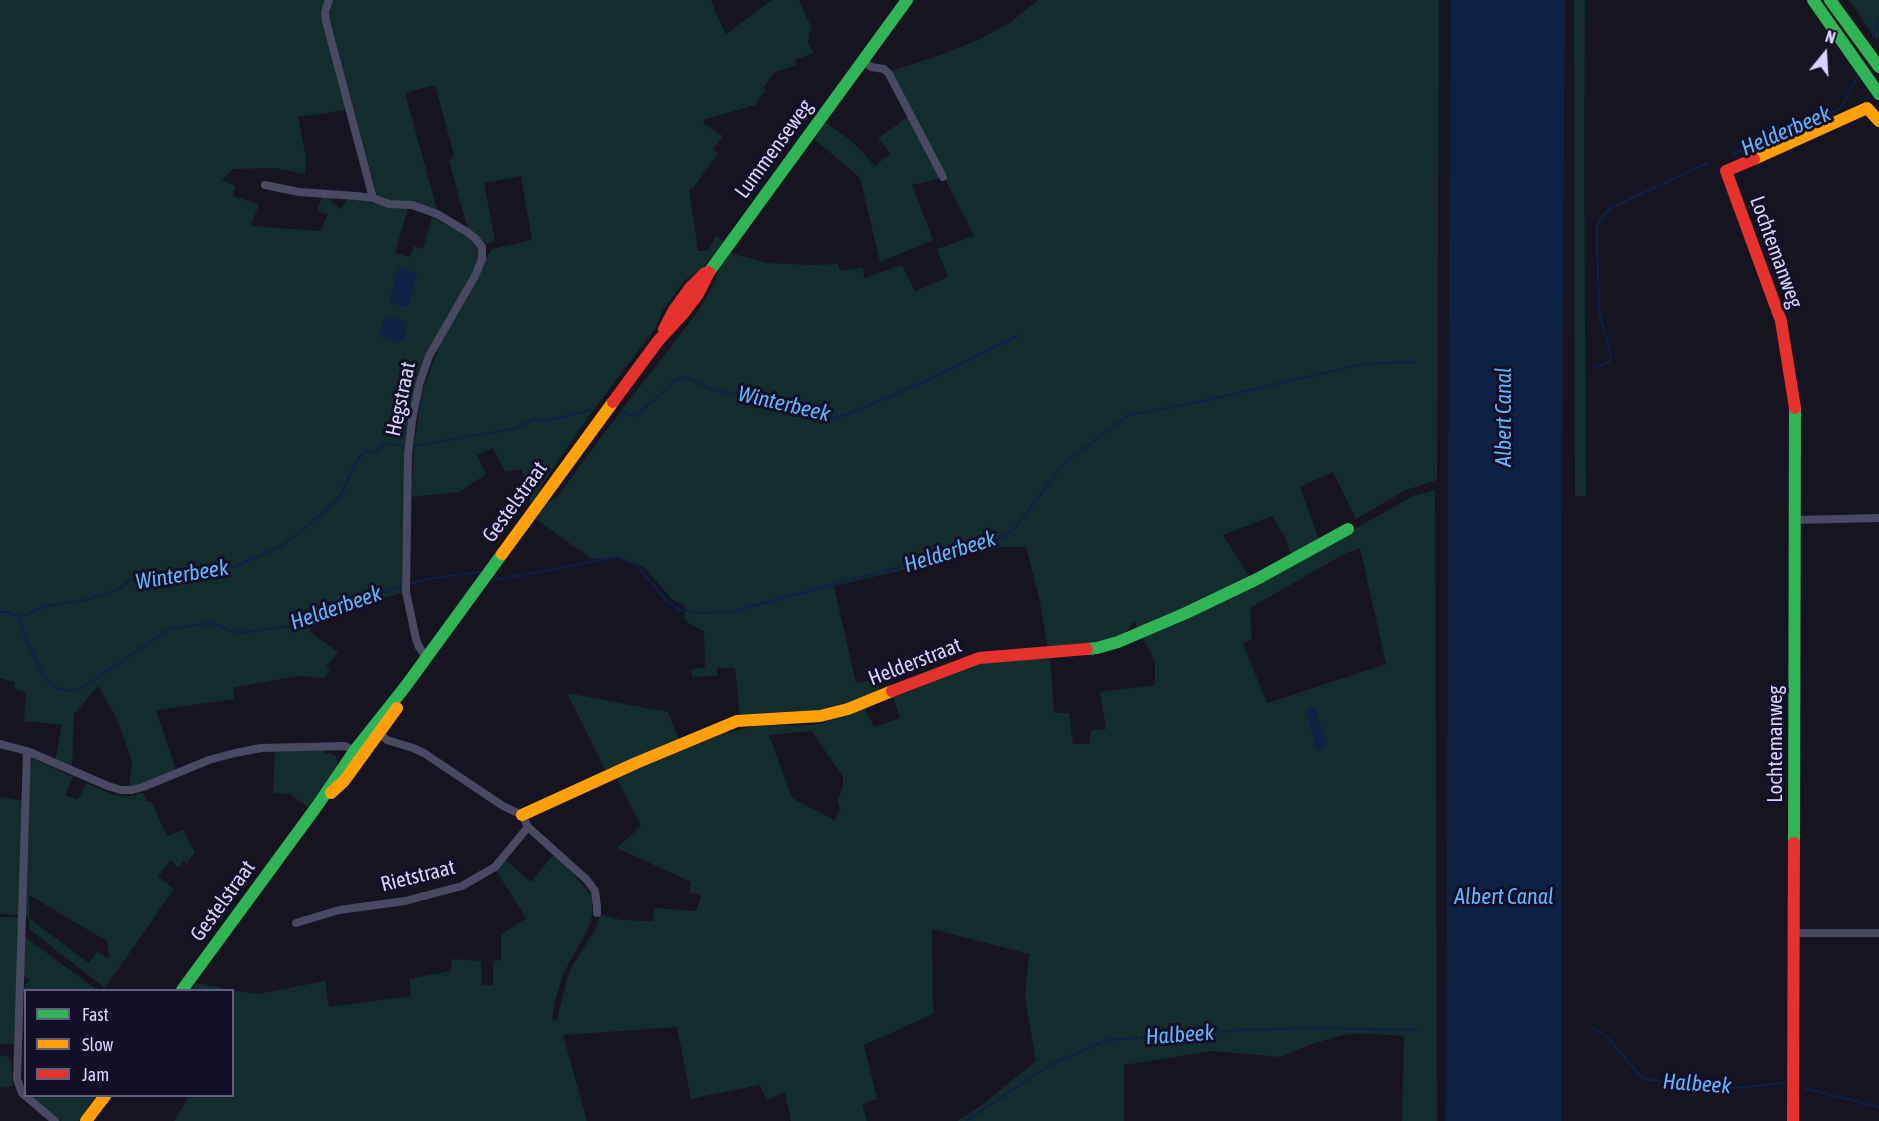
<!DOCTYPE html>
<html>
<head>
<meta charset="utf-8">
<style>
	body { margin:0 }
	#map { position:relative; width:1879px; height:1121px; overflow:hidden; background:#161421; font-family:"Asap Condensed",sans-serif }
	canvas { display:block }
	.legend { position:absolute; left:24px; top:989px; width:210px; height:108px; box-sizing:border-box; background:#130f26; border:2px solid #625e7d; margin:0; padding:8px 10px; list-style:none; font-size:18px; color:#d9d4ff }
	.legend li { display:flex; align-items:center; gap:12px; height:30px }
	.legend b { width:30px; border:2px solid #625e7d }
	.north { position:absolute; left:1795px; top:24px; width:60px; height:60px; -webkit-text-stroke:4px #130f26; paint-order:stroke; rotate:18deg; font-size:16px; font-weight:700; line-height:24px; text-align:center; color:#d9d4ff }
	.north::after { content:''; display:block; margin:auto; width:21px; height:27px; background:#d9d4ff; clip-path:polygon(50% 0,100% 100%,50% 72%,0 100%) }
</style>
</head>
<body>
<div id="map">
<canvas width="1879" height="1121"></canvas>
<ul class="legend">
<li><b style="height:8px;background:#30b455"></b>Fast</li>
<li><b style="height:8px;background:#ff9f0a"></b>Slow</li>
<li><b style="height:8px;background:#e5322d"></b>Jam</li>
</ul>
<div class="north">N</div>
</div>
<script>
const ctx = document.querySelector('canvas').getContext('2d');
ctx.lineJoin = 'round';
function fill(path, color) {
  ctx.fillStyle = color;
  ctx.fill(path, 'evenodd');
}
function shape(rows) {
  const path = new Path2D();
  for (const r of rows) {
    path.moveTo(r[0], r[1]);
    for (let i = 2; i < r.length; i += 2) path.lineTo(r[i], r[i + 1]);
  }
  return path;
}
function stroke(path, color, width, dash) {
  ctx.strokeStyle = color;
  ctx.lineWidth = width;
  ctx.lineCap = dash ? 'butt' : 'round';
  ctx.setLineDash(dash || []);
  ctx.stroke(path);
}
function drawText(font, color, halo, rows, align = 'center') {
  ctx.font = font + ' "Asap Condensed",sans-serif';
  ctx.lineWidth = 6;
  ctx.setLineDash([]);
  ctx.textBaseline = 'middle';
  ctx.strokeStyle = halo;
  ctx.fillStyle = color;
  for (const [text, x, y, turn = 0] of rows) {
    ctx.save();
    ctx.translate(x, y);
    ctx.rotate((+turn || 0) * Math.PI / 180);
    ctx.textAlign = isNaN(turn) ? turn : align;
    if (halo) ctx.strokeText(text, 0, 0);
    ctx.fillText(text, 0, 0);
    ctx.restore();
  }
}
fill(shape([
	[0,0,711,0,716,14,726,34,772,0,799,0,812,29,809,33,808,43,814,53,795,60,797,65,775,72,763,88,766,90,755,105,703,120,704,124,723,136,713,149,718,154,693,188,689,189,698,251,707,251,717,236,723,242,703,268,684,281,662,312,655,329,581,427,540,488,531,505,522,469,505,472,493,448,477,455,486,474,460,492,411,497,415,438,422,392,439,347,467,298,484,261,492,249,532,240,521,176,484,183,495,241,488,244,468,230,449,161,454,155,435,85,405,93,438,213,378,198,329,20,331,8,326,6,320,10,346,110,298,117,306,158,305,174,275,168,233,169,222,180,235,186,233,196,259,204,251,226,320,231,328,214,317,211,322,196,332,197,331,203,342,209,347,197,384,206,408,208,395,253,410,257,414,246,423,249,432,217,472,239,478,246,479,253,478,263,425,356,403,506,402,593,332,612,325,615,309,631,338,652,326,667,330,670,324,678,299,676,291,677,233,688,235,699,156,710,176,770,143,785,129,788,132,764,131,757,116,717,98,686,74,714,72,767,55,760,62,725,24,721,26,692,14,689,15,682,0,678],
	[1038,0,1439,0,1437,480,1406,490,1356,519,1333,472,1300,487,1319,540,1292,556,1283,532,1282,533,1272,516,1223,535,1255,586,1411,497,1435,490,1437,1121,1402,1121,1404,1036,1357,1033,1339,1036,1315,1043,1281,1057,1211,1051,1124,1065,1124,1121,957,1121,978,1108,1036,1061,1025,998,1029,954,932,929,933,1014,864,1045,877,1099,862,1105,867,1121,791,1121,785,1092,766,1100,760,1085,691,1099,677,1027,563,1035,587,1121,174,1121,189,1096,232,1096,232,990,191,990,197,983,237,991,258,994,325,981,329,1007,411,996,409,979,451,971,452,959,481,961,482,985,493,985,493,961,501,960,501,935,526,918,495,869,504,859,531,882,555,853,593,897,592,916,587,931,563,974,555,1001,552,1020,557,1021,566,982,571,968,596,928,600,914,621,920,653,921,655,908,696,911,701,896,689,892,691,882,617,848,641,826,615,775,725,733,765,724,794,726,819,724,864,707,874,727,900,718,893,695,968,665,1050,655,1054,713,1069,713,1073,744,1089,744,1091,730,1106,729,1100,692,1155,685,1155,662,1134,621,1128,630,1116,638,1096,644,1048,649,1039,597,1026,547,1003,547,834,586,856,683,876,679,881,692,827,710,740,718,735,668,717,668,717,676,692,677,691,669,705,668,704,631,690,624,684,618,685,606,673,600,643,566,620,557,591,559,535,518,547,503,558,496,601,437,701,307,716,280,720,267,730,253,768,263,811,265,838,264,840,271,863,267,864,278,902,265,915,291,948,277,937,249,974,236,890,71,935,57,978,40,1011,22],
	[1360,548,1386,664,1267,703,1243,644,1252,639,1250,608,1346,553],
	[811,731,843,776,843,786,838,800,838,805,841,808,834,820,792,798,769,735],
	[1574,0,1585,0,1584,150,1586,496,1575,496],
	[1849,0,1879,0,1879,36,1877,41],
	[909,116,939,176,938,179,912,185,933,240,880,262,860,178,813,138,825,122,854,143,875,166,890,154,878,138],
	[567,693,668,712,680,742,606,772],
	[324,750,325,753,332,754,336,756,338,766,309,808,290,794,273,793,275,751],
	[31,758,73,777,65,795,78,800,86,783,111,794,126,797,143,793,147,802,151,801,167,836,183,830,195,852,187,864,183,861,178,868,171,860,158,876,174,889,105,988,29,929,29,918,18,915,0,914,0,797,29,802],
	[29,895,107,941,109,959,97,951,89,963,29,918],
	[0,917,19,917,14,1044,0,1044],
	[25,937,97,990,25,991,23,989,30,980,23,975],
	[0,1055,6,1056,11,1060,13,1086,0,1088],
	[28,1096,98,1096,79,1121,61,1121]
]), '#132c2d');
fill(shape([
	[1450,0,1565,0,1561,561,1561,1121,1446,1121],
	[399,267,415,273,417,276,407,307,389,303],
	[385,317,394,318,404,322,406,334,401,340,393,340,380,336],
	[1309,707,1312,707,1315,710,1324,735,1325,747,1321,751,1317,750,1315,746,1306,709]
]), '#0d2144');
stroke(shape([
	[1872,39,1879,19],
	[1732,154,1840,109,1858,76],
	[1595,367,1609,362,1611,354,1599,312,1597,229,1600,220,1610,208,1708,163],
	[620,411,636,416,676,380,686,377,712,389,732,394,768,397,830,419,849,414,934,377,1020,335],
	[413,446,513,429,535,419,547,422,552,419,594,410],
	[495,580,617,557,636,564,667,601,680,610,701,613,730,612,994,542,1013,530,1065,463,1129,415,1203,401,1363,364,1414,362],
	[409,584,434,578,479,572],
	[0,612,9,612,19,617,23,631,42,673,53,687,71,691],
	[19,617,46,606,86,600,121,588,128,581,201,570,235,567,281,546,310,524,340,497,355,463,365,451,375,453,384,443,404,446],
	[74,691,82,688,169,629,210,623,238,633,305,624,335,607,403,586],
	[1594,1029,1601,1032,1609,1039,1643,1079,1724,1089,1785,1083],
	[1804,1088,1879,1107],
	[966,1121,1050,1065,1107,1040,1244,1030,1311,1028,1417,1030]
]), '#0d2144', 2);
stroke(shape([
	[329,0,325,12,326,21,373,198],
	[863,60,871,67,884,69,889,74,943,177],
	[265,185,299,192,356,196,373,198,389,204,412,205,437,214,467,232,475,238,482,247,482,259,475,276,429,356,419,385,412,421,408,454,406,592,416,639,419,647,426,657],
	[1795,520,1879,518],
	[375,730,387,740,413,748,424,753,503,806,522,815,528,827,587,880,595,891,597,906,597,913],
	[0,744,27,751,108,786,121,790,132,790,143,787,209,760,235,753,261,748,345,746,357,752],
	[27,751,17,1079,22,1093,55,1121],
	[296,923,339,910,405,901,462,886,495,867,528,827],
	[1794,933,1879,933]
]), '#4a4962', 8);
stroke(shape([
	[1813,0,1879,94],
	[1830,0,1879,67],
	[709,272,907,0],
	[1087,649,1097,648,1118,642,1186,613,1257,579,1348,529],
	[1794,843,1795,408],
	[182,990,317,806,355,750,405,687,502,554]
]), '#30b455', 12);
stroke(shape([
	[1754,159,1867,108,1879,121],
	[502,554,613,402],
	[331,793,344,781,397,708],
	[522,815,636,763,737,721,820,716,848,709,892,691],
	[86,1121,105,1096]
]), '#ff9f0a', 12);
stroke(shape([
	[1754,159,1726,171,1781,321,1795,408],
	[664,329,674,310,690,288,705,273],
	[613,402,658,341,682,315,698,294,709,272],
	[892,691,979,658,1087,649],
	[1793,1121,1794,843]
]), '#e5322d', 12);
drawText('21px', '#d9d4ff', '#130f26', [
	["Lummenseweg",774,149,-54],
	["Lochtemanweg",1776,252,70],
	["Hegstraat",401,399,-78],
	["Gestelstraat",515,502,-54],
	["Helderstraat",915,662,-21],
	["Lochtemanweg",1775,744,-90],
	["Rietstraat",418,876,-14],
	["Gestelstraat",223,901,-54]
]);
drawText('italic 22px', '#62b6ff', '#130f26', [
	["Helderbeek",1786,131,-23],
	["Winterbeek",784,404,13],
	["Albert Canal",1504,417,-90],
	["Helderbeek",950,552,-17],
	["Winterbeek",182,575,-9],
	["Helderbeek",336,608,-19],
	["Albert Canal",1504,897],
	["Halbeek",1180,1035,-4],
	["Halbeek",1697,1084,4]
]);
</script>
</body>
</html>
